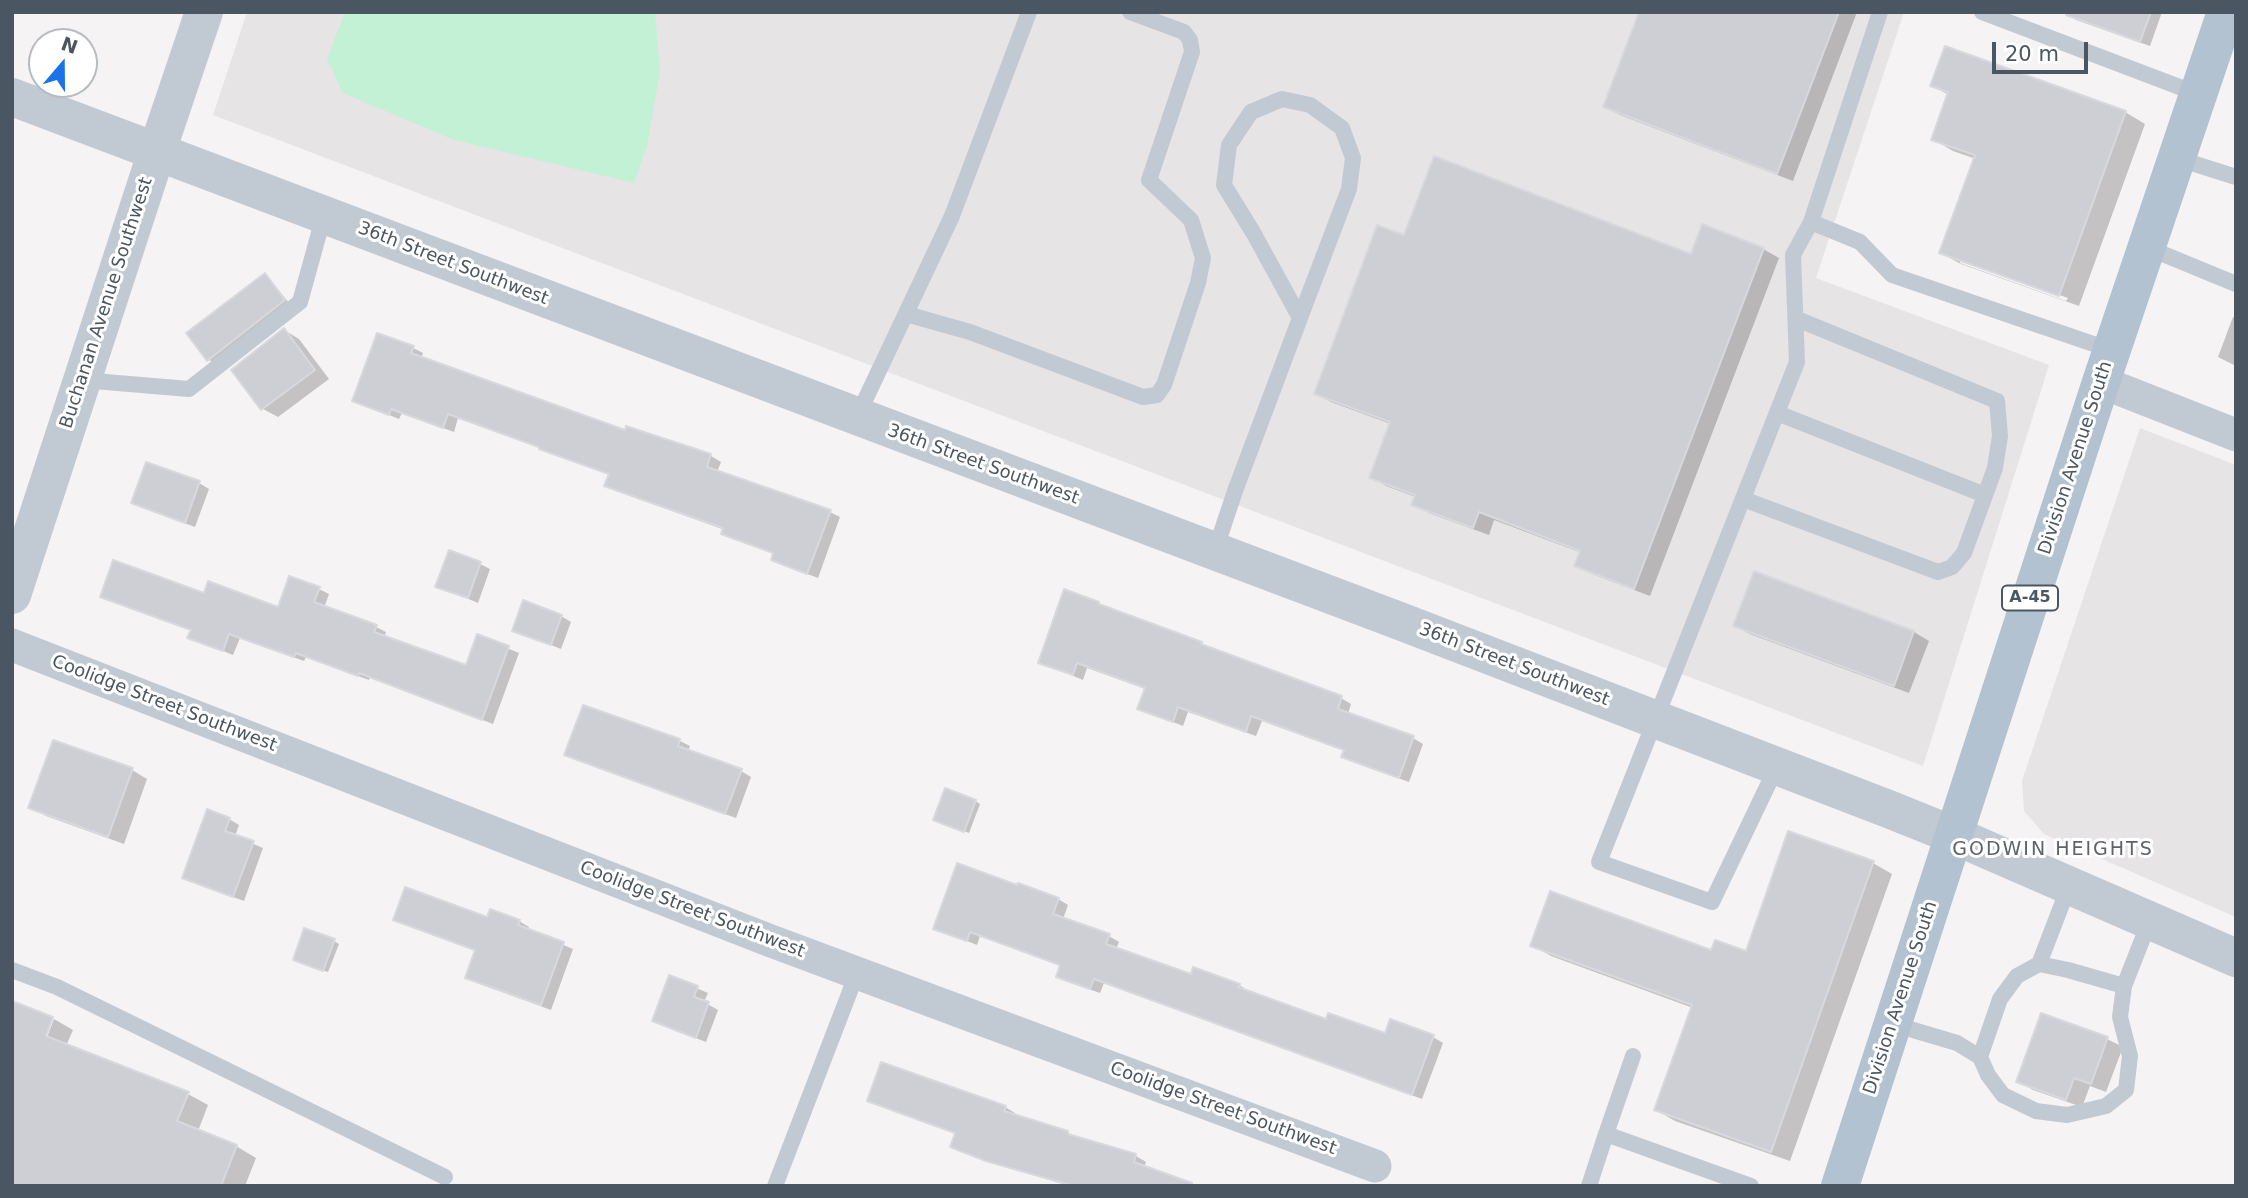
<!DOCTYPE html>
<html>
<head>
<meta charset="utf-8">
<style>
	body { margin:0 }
	#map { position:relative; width:2248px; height:1198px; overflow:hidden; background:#f5f3f3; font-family:"DejaVu Sans",sans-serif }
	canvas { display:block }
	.frame { position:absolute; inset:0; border:14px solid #4a5661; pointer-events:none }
	.north { position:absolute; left:28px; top:28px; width:70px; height:70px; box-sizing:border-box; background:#fff; border:2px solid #b7bbc0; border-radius:50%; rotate:20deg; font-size:19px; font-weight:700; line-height:28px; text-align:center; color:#4a5661 }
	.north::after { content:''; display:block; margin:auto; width:24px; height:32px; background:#1a73e8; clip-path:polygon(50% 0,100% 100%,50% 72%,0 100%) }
	.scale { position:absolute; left:1992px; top:42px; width:96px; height:32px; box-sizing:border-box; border:4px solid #4a5661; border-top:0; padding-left:9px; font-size:21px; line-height:24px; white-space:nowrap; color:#4a5661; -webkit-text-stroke:5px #fff; paint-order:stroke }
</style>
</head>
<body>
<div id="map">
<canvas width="2248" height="1198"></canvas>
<div class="frame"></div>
<div class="north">N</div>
<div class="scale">20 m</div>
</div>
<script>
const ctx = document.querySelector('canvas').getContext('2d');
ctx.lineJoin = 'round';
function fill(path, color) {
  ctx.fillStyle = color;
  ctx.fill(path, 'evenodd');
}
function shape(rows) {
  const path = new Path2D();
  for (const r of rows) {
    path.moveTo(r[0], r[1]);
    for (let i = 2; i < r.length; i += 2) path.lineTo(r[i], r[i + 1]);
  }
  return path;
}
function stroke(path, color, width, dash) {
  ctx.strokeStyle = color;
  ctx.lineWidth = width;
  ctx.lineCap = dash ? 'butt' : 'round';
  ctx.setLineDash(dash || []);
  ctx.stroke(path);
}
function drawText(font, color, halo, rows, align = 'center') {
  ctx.font = font + ' "DejaVu Sans",sans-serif';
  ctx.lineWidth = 6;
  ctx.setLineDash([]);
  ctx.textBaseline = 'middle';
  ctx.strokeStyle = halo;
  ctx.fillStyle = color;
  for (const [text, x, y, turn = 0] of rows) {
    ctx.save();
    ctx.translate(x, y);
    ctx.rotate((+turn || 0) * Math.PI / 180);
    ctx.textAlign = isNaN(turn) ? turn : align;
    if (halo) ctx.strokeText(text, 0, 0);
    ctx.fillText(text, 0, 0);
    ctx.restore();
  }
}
fill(shape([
	[247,12,1904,12,1816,278,2049,365,1923,766,213,115],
	[2140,428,2236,465,2236,917,2044,834,2024,811,2022,781]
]), '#e6e4e5');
fill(shape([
	[345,12,655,12,660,72,647,146,634,183,454,140,343,93,327,59]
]), '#c3f1d5');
fill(shape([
	[1640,12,1857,12,1793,181,1620,115,1605,106],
	[2067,12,2162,12,2150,46,2076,20,2066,14],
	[1932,86,2125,112,2145,124,2079,306,1961,264,1941,253,1976,159,1953,151,1933,139,1949,95],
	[1960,259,2068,298,2066,301,1960,263],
	[1405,237,1692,256,1763,249,1779,258,1650,596,1592,574,1577,566,1582,553,1494,520,1489,535,1429,513,1414,504,1416,497,1386,486,1371,477,1391,424,1331,402,1316,393],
	[265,275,269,278,289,303,213,362,209,360,188,333],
	[2233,317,2236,318,2236,366,2218,357],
	[284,330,299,339,329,379,278,417,263,409],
	[413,348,423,353,421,358,626,433,628,428,711,456,721,462,717,472,830,512,840,517,818,578,783,565,773,560,775,554,733,539,723,534,725,530,616,491,606,486,610,475,543,449,458,418,454,432,402,413,399,419,355,401],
	[147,464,199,483,209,489,195,527,143,508,133,503],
	[480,564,490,569,478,603,438,586],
	[1755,574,1914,632,1929,641,1909,693,1750,634,1735,626],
	[319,589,329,594,324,608,376,627,386,632,384,638,467,668,478,636,519,653,493,724,370,677,369,680,306,657,304,661,240,638,233,655,190,637,192,631,112,602,102,596,205,595,279,609],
	[1099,604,1109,610,1341,698,1351,704,1348,714,1413,738,1423,744,1409,782,1353,762,1343,756,1345,751,1262,721,1256,736,1188,712,1183,726,1139,708,1146,689,1087,668,1083,680,1040,662],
	[561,616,571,622,561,649,514,630],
	[584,707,680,741,690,746,688,751,741,771,751,777,736,818,576,760,566,755],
	[132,770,147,779,124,844,46,816,31,807],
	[975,801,980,804,969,833,940,822],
	[229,819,239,825,235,836,263,848,244,901,194,883,184,877],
	[1873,863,1892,874,1790,1161,1675,1121,1656,1110,1693,1008,1551,956,1532,945,1747,953],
	[1058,899,1068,905,1063,919,1109,936,1119,942,1116,949,1192,977,1239,985,1249,991,1327,1021,1386,1035,1433,1037,1443,1043,1422,1099,1104,983,1100,993,1068,982,1058,976,1061,966,980,936,977,945,935,928],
	[488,919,519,921,529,927,528,930,573,949,551,1010,477,983,467,977,476,951,405,925,395,920],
	[334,941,339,944,328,972,299,962],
	[670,977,708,993,704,1002,718,1010,706,1042,664,1026,654,1021],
	[12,1003,53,1019,51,1019,41,1044,44,1045,54,1019,73,1030,66,1046,188,1094,208,1105,198,1131,236,1146,256,1158,245,1186,12,1186],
	[2042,1015,2107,1039,2123,1047,2106,1092,2090,1086,2082,1107,2033,1090,2018,1081],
	[869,1100,1005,1107,1015,1113,1014,1116,1068,1133,1078,1139,1136,1156,1146,1162,1144,1167,1191,1186,1070,1186,998,1165,962,1152,952,1147,957,1134,879,1106]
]), '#0003');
const building = shape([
	[1639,12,1839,12,1777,174,1603,107,1639,12],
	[2067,12,2151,12,2140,42,2066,15,2067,12],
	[1945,46,2126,111,2059,296,1939,253,1975,155,1931,140,1948,92,1930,86,1945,46],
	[1434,156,1691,254,1702,224,1764,248,1634,589,1574,566,1580,551,1479,512,1473,528,1411,505,1415,495,1369,478,1390,422,1314,394,1377,225,1404,235,1434,156],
	[265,273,285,300,207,361,186,333,265,273],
	[284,328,315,370,261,410,231,370,284,328],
	[377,333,414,346,411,353,625,430,626,426,711,454,707,467,831,510,807,574,771,560,773,553,721,534,723,528,604,486,609,474,539,449,539,447,448,414,443,428,391,409,389,415,352,401,377,333],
	[146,462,200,481,185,523,131,503,146,462],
	[449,550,481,562,468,598,435,587,449,550],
	[113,560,204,593,208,581,278,607,289,576,320,587,314,602,377,625,374,632,466,665,477,634,509,646,482,720,359,673,358,676,296,653,294,657,229,634,223,651,187,638,191,630,100,597,113,560],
	[1754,571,1914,631,1894,686,1733,626,1754,571],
	[1064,589,1099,602,1099,604,1202,642,1201,644,1342,696,1338,709,1414,736,1399,778,1341,757,1344,750,1251,716,1246,732,1178,707,1173,722,1137,709,1145,688,1077,663,1073,675,1038,663,1064,589],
	[523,600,562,615,551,645,512,631,523,600],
	[583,705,680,739,678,746,742,769,725,814,564,755,583,705],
	[53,740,133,768,108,837,28,808,53,740],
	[945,788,976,800,964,832,933,820,945,788],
	[207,809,230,818,225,831,254,841,233,897,182,878,207,809],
	[1788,831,1874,861,1771,1152,1654,1110,1692,1005,1530,946,1550,891,1711,950,1715,940,1746,951,1788,831],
	[957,863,1017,885,1018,883,1059,898,1053,914,1110,934,1106,944,1191,974,1193,967,1240,984,1238,987,1326,1019,1328,1013,1385,1033,1390,1019,1434,1035,1412,1095,1094,979,1090,989,1056,977,1060,965,970,932,967,941,933,929,957,863],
	[405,887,487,917,490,909,520,920,518,925,564,942,541,1005,465,978,475,950,393,920,405,887],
	[304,928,335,939,323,971,293,960,304,928],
	[669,975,698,986,694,997,709,1002,696,1038,652,1021,669,975],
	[12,1001,53,1017,46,1036,189,1092,177,1121,237,1145,221,1186,12,1186,12,1001],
	[2041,1013,2108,1037,2091,1084,2074,1078,2066,1100,2016,1082,2041,1013],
	[881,1062,1006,1106,1004,1111,1068,1131,1068,1134,1136,1154,1134,1162,1192,1183,1192,1186,1074,1186,986,1161,950,1147,955,1133,867,1101,881,1062]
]);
fill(building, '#cdcfd5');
stroke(building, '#d7d9de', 2);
stroke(shape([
	[1982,12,2198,94],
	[2176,158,2236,177],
	[1811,222,1860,242,1892,275,2111,350],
	[2146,247,2236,284],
	[906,314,970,332,1143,397,1157,395,1164,385,1198,283,1203,258,1191,220,1149,180,1192,52,1190,40,1184,32,1130,12],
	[82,380,189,389,300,302,324,215],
	[1777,413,1985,495],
	[857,417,952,216,1029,12],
	[1743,499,1938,572,1952,567,1964,553,1995,468,2000,436,1997,401,1797,319],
	[1215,551,1235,491,1300,318,1349,189,1353,158,1342,128,1310,105,1282,99,1251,112,1229,145,1224,185,1254,234,1300,318],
	[1777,766,1712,902,1599,862,1797,362,1793,255,1811,222,1880,12],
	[2039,964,2069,886],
	[12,970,57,987,445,1177],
	[1893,1024,1957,1043,1980,1057,1988,1075,2003,1095,2036,1111,2067,1115,2106,1106,2126,1090,2130,1056,2120,1017,2124,986,2150,920],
	[1980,1057,2000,999,2017,976,2039,964,2068,970,2124,986],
	[1606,1134,1633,1056],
	[775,1186,857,973],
	[1589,1186,1606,1134,1751,1186]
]), '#c1cad2', 16);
stroke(shape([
	[2101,382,2236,435],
	[12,645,771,941,1375,1166]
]), '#c1cad2', 33);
stroke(shape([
	[12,97,1397,620,1891,810,1953,835,2236,958],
	[12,595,157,151,204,12]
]), '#c1cad2', 38);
stroke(shape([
	[1840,1186,2101,382,2226,12]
]), '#b3c2d1', 38);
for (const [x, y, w] of [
	[2030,598,56]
]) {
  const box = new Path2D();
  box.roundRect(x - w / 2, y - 12.5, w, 25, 5);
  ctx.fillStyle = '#fff';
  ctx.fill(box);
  stroke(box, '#4a5661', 2);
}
drawText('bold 16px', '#4a5661', null, [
	["A-45",2030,598]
]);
drawText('18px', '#4a5661', '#fff', [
	["36th Street Southwest",453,264,21],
	["Buchanan Avenue Southwest",107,303,-72],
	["Division Avenue South",2076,458,-72],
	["36th Street Southwest",983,465,20],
	["36th Street Southwest",1514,665,21],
	["Coolidge Street Southwest",164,704,21],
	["Coolidge Street Southwest",692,910,21],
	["Division Avenue South",1901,998,-72],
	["Coolidge Street Southwest",1223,1109,20]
]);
ctx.letterSpacing = '2px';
drawText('19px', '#5f6368', '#fff', [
	["GODWIN HEIGHTS",2053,850]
]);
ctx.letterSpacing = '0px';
</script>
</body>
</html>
